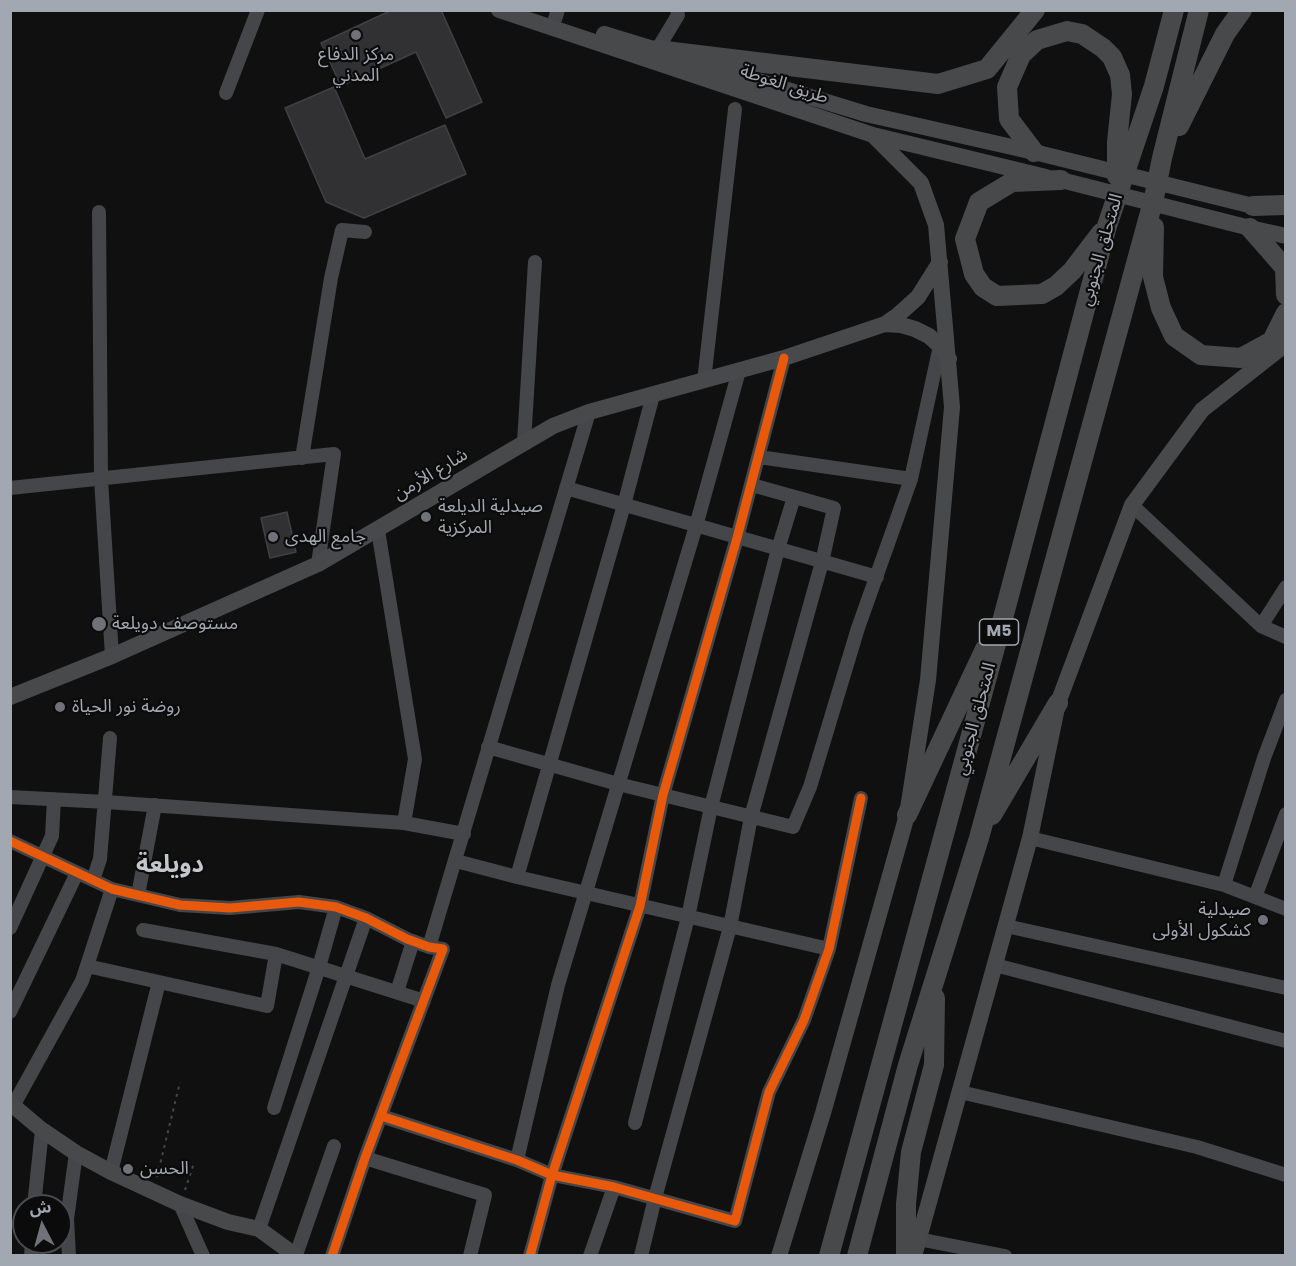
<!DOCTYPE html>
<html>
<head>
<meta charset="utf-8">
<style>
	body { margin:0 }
	#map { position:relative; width:1296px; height:1266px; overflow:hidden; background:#101011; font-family:Poppins,"Noto Sans Arabic",sans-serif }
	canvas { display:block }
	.frame { position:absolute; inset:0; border:12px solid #a2a8b1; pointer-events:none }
	.north { position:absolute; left:12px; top:1194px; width:60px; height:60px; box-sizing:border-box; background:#0b0b0c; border:2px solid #474a4e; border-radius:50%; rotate:354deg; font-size:16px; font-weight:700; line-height:24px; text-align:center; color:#a2a8b1 }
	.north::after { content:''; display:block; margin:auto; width:21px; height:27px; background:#6f7379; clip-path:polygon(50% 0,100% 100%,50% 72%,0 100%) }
</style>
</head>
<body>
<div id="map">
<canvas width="1296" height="1266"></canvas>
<div class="frame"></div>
<div class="north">ش</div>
</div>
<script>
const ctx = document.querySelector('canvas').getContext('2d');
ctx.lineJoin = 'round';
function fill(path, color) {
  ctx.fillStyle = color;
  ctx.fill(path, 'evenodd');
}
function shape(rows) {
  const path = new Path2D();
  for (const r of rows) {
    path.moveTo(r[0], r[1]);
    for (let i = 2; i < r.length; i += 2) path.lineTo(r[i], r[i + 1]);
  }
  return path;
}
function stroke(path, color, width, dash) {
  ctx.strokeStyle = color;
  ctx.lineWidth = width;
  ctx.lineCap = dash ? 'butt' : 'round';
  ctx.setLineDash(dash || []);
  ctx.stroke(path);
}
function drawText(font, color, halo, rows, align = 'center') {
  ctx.font = font + ' Poppins,"Noto Sans Arabic",sans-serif';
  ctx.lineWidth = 4.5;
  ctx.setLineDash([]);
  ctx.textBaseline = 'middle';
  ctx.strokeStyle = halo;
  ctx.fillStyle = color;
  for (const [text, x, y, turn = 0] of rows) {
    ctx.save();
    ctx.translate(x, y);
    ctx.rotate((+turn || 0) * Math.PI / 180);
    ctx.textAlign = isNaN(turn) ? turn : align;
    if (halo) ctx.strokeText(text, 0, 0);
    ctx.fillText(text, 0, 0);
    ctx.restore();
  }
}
const building = shape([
	[392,10,441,10,482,102,446,118,416,52,341,86,321,43,392,10],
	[334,87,365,159,445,125,466,174,364,218,326,202,285,108,334,87],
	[287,512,296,552,270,558,261,518,287,512]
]);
fill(building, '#313133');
stroke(building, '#404144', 1.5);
stroke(shape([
	[157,1177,180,1082],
	[185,1190,194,1163]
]), '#46474a', 2, [3, 4.5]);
stroke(shape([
	[555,19,558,10],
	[657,50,678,15,677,10],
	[226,93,258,10],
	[99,212,101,479,112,656],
	[704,381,735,109],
	[524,442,535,262],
	[759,457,911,479],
	[302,458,331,278,342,230,365,232],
	[10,488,334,454,318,564],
	[566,488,877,577],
	[1132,505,1261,626,1286,637],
	[378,530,415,759,404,823],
	[1261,626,1286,587],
	[488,747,618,784,793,827,810,787,858,628,911,479,940,346],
	[10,797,106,802,404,823,464,834],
	[1030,838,1224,885,1286,909],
	[10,841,112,889,180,905,230,908,299,902,336,907,366,918,407,939,429,947,443,949,365,1158,332,1256],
	[456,861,517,877,829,949],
	[517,877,624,505,653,395],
	[93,880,100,859,110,738],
	[1224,885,1264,758,1286,700],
	[138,895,155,805],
	[1255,897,1286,814],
	[1006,926,1286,988],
	[10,928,52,836,54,799],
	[143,930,276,954,424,1001],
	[429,947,589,412],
	[995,965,1286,1041],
	[87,966,267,1006,276,954],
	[397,992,413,941],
	[10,1012,77,873],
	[960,1092,1197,1147,1286,1175],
	[13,1106,82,981,112,889],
	[274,1108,319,967,336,907],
	[381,1116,517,1160,552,1175,614,1187,735,1221,769,1092,804,1020,829,949,861,798],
	[635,1123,688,917,711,807,778,549,794,497],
	[365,1158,485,1195,470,1256],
	[517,1160,558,985,696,526,739,371],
	[111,1172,159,982],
	[180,1204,203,1256],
	[34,1206,42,1130],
	[259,1229,366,918],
	[918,1239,1005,1256],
	[296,1255,334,1146],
	[31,1256,32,1242],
	[69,1256,67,1219,76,1153],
	[530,1256,552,1175,640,906,663,795,737,538,784,358],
	[590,1256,614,1187],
	[641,1256,655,1198,730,927,751,817,822,562,834,508,752,485]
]), '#454649', 14);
stroke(shape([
	[499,10,873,135,1046,177],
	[604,34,866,114,1034,152],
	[1250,228,1286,236],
	[885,324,901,325,915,329,929,336,940,346,949,359],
	[10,697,112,656,318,564,553,426,589,412,784,358,885,324,898,315,918,297,940,262],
	[10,1103,42,1130,76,1153,111,1172,180,1204,228,1222,259,1229,296,1256],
	[779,1256,823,1113,907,815,928,680,952,407,936,225,921,183,873,135],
	[914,1256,1030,838,1058,703,1132,505,1202,410,1286,344]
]), '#47494b', 16);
stroke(shape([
	[657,50,938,84,987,69,1035,10],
	[1179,126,1225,34,1242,10],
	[1034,152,1009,119,1007,87,1021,55,1037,40,1067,31,1082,34,1103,48,1112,57,1120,75,1122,94,1117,142,1117,176],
	[1061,180,1012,182,979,202,965,239,974,274,983,287,997,296,1042,294,1056,286,1072,271,1101,233],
	[1253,206,1286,205],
	[1154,227,1153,277,1161,308,1174,336,1201,355,1241,358,1272,341,1286,313],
	[1250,228,1285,268,1286,295],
	[907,815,985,649],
	[992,815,1058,703],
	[829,1256,1003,618,1107,226,1154,86,1174,10],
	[857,1256,908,1065,979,838,1154,198,1162,158,1199,10],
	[906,1256,906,1204,911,1152,934,1065,935,998]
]), '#47494a', 20);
stroke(shape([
	[1034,152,1253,206],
	[1061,180,1250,228]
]), '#47494b', 16);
stroke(shape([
	[10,841,112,889,180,905,230,908,299,902,336,907,366,918,407,939,429,947,443,949,365,1158,332,1256],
	[381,1116,517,1160,552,1175,614,1187,735,1221,769,1092,804,1020,829,949,861,798],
	[530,1256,552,1175,640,906,663,795,737,538,784,358]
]), '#e8590c', 9);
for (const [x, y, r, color] of [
	[356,35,6,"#6f7379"],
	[426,517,6,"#6f7379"],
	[273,537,6,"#6f7379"],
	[99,624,8,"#6f7379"],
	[60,707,6,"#6f7379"],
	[1263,920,6,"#6f7379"],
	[128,1169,6,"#6f7379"]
]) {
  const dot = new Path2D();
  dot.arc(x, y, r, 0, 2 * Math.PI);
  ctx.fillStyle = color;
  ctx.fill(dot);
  stroke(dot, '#0b0b0c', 2);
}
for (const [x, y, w] of [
	[999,632,39]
]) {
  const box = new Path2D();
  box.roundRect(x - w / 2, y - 13, w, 26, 4.5);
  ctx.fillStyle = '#0b0b0c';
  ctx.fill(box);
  stroke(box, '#a2a8b1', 1.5);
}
drawText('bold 16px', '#a2a8b1', null, [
	["M5",999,632]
]);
drawText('18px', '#a2a8b1', '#0b0b0c', [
	["مركز الدفاع",356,55,"center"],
	["المدني",356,76,"center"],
	["صيدلية الديلعة",438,507],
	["المركزية",438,528],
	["جامع الهدى",285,537],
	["مستوصف دويلعة",112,624],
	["روضة نور الحياة",72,707],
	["صيدلية",1251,910,"right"],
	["كشكول الأولى",1251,931,"right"],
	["الحسن",140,1169]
], 'left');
drawText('18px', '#a2a8b1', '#0b0b0c', [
	["طريق الغوطة",784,85,18],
	["المتحلق الجنوبي",1102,250,-74],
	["شارع الأرمن",431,475,-31],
	["المتحلق الجنوبي",976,719,-75]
]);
drawText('bold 24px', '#c2c7cd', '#0b0b0c', [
	["دويلعة",170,866]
]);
</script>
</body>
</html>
